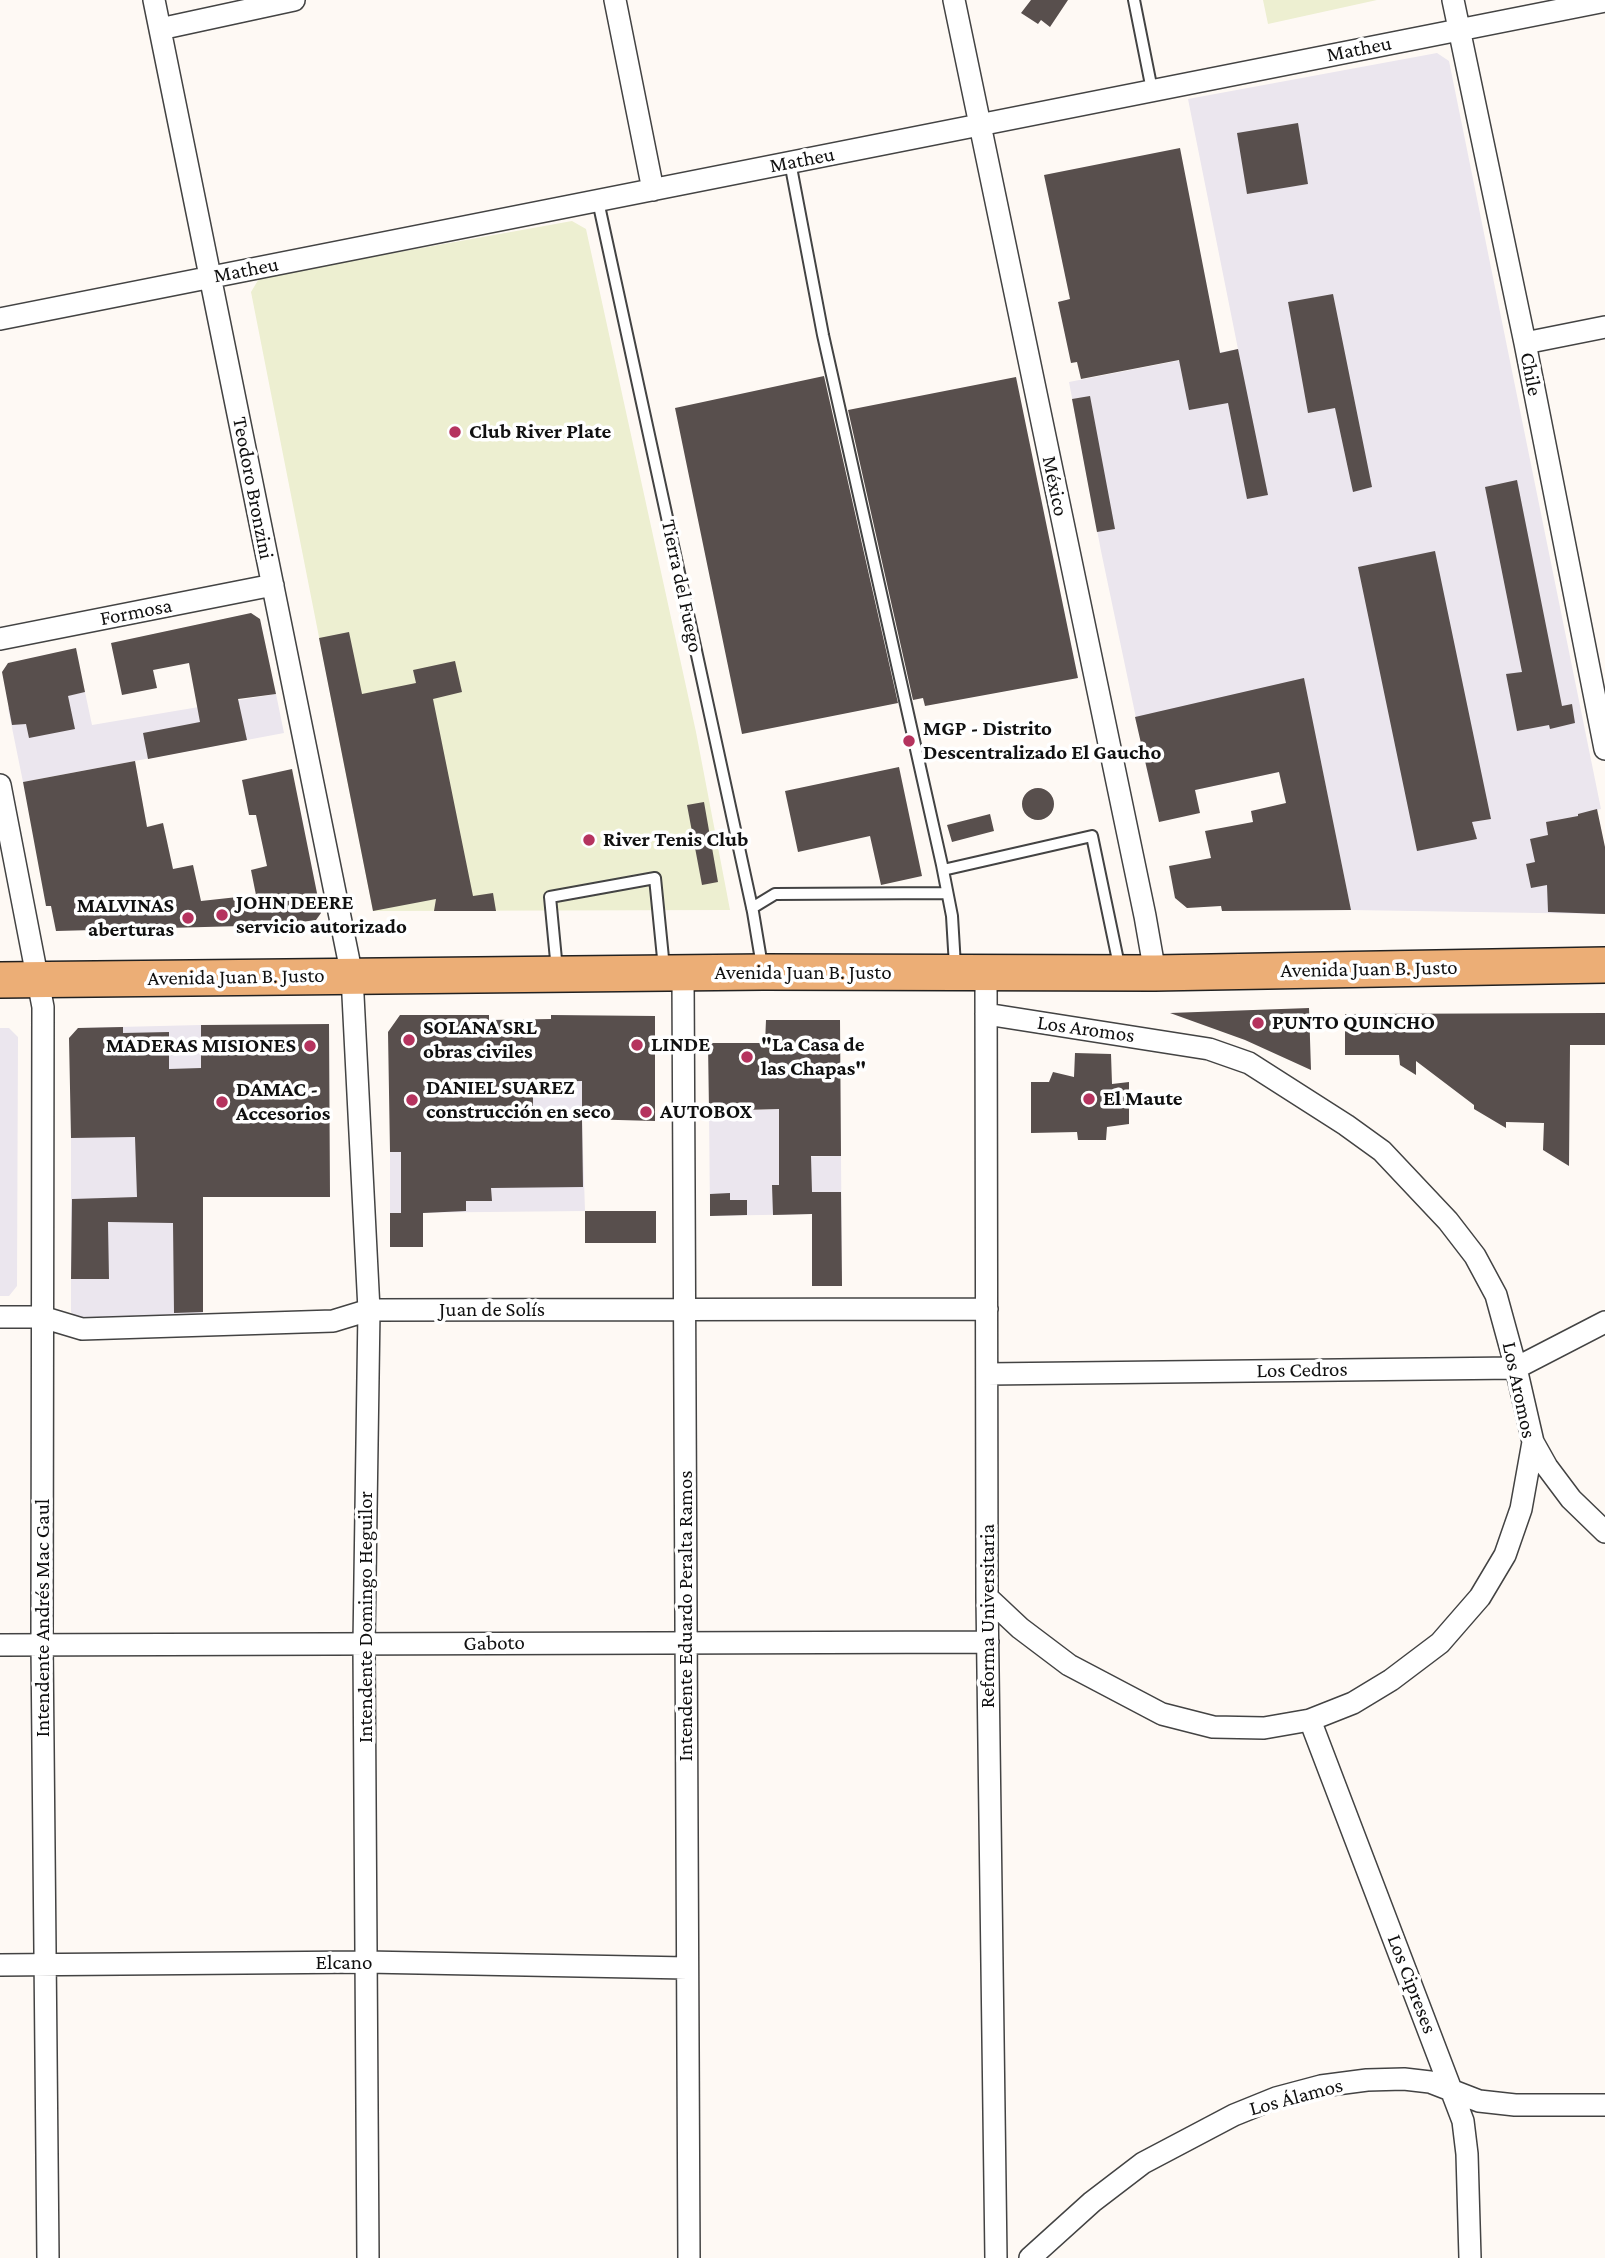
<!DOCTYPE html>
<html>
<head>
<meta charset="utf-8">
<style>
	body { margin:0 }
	canvas { display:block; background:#fef9f4 }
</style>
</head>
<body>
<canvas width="1605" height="2258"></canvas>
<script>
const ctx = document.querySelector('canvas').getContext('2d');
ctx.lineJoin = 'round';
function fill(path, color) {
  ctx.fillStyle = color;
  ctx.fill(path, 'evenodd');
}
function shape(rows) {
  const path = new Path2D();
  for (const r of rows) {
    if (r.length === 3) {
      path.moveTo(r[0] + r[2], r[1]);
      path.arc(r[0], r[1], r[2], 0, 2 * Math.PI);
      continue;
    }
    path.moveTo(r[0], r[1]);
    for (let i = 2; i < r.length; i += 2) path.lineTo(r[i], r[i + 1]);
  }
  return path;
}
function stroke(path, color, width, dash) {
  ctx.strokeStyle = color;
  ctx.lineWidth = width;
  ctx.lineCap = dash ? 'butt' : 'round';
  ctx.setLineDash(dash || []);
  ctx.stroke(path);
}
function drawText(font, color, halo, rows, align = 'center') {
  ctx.font = font + ' "Crimson Pro",serif';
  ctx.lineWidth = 7;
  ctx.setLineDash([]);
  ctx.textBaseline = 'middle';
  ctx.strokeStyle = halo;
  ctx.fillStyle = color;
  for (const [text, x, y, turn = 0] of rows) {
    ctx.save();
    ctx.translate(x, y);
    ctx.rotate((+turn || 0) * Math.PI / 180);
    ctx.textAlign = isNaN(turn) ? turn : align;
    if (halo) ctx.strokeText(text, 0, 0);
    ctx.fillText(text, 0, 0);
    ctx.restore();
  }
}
fill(shape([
	[1437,53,1449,61,1601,809,1597,810,1601,914,1351,910,1321,763,1153,799,1101,551,1069,382,1238,349,1188,99],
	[85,692,92,725,276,694,284,733,23,782,8,708],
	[551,1015,582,1016,582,1119,585,1211,390,1213,390,1152,551,1019],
	[201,1025,203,1317,80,1322,71,1312,71,1072,78,1028],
	[0,1028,9,1028,18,1037,17,1286,9,1296,0,1296],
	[779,1109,779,1157,841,1156,842,1286,812,1286,812,1214,710,1216,709,1111]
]), '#ebe6ee');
fill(shape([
	[1263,0,1377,0,1268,24],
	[572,221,586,229,696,732,730,910,373,911,251,292,260,277]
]), '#edefd1');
fill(shape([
	[1031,0,1068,0,1050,27,1041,20,1038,24,1021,13],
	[1298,123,1308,184,1247,194,1237,133],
	[1180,148,1220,353,1238,349,1268,495,1247,499,1228,403,1189,410,1179,360,1081,379,1077,362,1071,363,1058,302,1070,299,1044,175],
	[1333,294,1372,487,1353,492,1335,408,1308,413,1288,302],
	[824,376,898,703,742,734,675,408],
	[1016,377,1078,678,925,706,923,698,913,700,848,410],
	[1090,396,1115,529,1097,532,1072,399],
	[1517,480,1562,706,1572,704,1575,723,1550,729,1549,725,1517,731,1506,674,1522,672,1485,487],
	[1435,551,1491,819,1472,822,1477,839,1417,851,1358,567],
	[251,613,260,619,276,694,238,699,247,740,148,759,143,733,200,722,189,663,153,670,157,688,122,695,111,643],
	[349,632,362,694,416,683,413,670,455,661,462,692,433,699,473,896,493,893,496,911,434,911,436,899,373,911,319,638],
	[76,648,85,692,68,696,75,729,29,738,26,724,12,725,2,672,8,663],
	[1304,678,1351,910,1222,911,1221,906,1187,908,1175,898,1169,866,1211,858,1205,831,1253,822,1251,811,1286,803,1279,772,1195,790,1200,813,1159,822,1135,717],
	[135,761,147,827,163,823,173,869,193,865,201,901,256,895,251,870,267,866,256,815,249,815,242,780,292,769,321,913,316,920,279,925,56,931,51,906,46,906,23,782],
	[899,767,922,876,881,885,870,836,798,852,785,791],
	[1038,804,16],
	[704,802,718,882,702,885,687,805],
	[1597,809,1605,847,1605,914,1548,912,1547,885,1531,888,1526,864,1535,862,1530,839,1548,835,1546,822,1578,816,1578,814],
	[990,814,994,831,952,842,947,825],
	[1309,1008,1311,1070,1245,1040,1170,1013],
	[1605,1013,1605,1045,1570,1045,1569,1166,1543,1150,1544,1123,1506,1122,1506,1128,1474,1109,1474,1105,1416,1061,1416,1075,1400,1065,1399,1055,1345,1055,1345,1014],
	[400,1015,489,1015,489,1020,551,1019,551,1015,655,1016,655,1121,582,1119,583,1187,491,1188,492,1201,466,1201,466,1211,423,1213,423,1247,390,1247,390,1213,401,1213,401,1152,390,1152,388,1032],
	[582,1081,582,1119,533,1118,533,1082],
	[766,1020,840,1020,841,1156,811,1156,812,1192,841,1192,842,1286,812,1286,812,1214,773,1215,772,1185,779,1185,779,1109,709,1111,708,1043,765,1043],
	[329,1024,330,1197,203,1197,203,1312,174,1313,173,1223,108,1222,109,1279,71,1279,72,1199,137,1197,135,1137,71,1138,69,1038,78,1028,123,1027,123,1033,169,1032,169,1069,201,1068,201,1025],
	[1075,1053,1111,1054,1112,1084,1129,1082,1129,1124,1107,1127,1106,1140,1078,1140,1077,1132,1031,1133,1031,1082,1049,1082,1053,1072,1074,1077],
	[730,1193,730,1200,747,1200,747,1215,710,1216,710,1194],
	[585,1211,656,1211,656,1243,585,1243]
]), '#584f4d');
const service = shape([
	[1134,0,1152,90],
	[790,162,823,335,942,865,952,916,955,966],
	[598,201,753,912,762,966],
	[943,870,1092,836,1120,970],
	[752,908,775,894,947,893],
	[557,970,550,897,655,878,664,968]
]);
const minor = shape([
	[154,0,352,976,369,1310,364,1645,368,2258],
	[615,0,653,190],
	[954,0,1145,916,1155,973],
	[1453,0,1525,343,1605,749],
	[160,29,294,0],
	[0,319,1605,1],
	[1525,343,1605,327],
	[0,639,273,585],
	[0,785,43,1007,42,1644,48,2258],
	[986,973,987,1597,996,2258],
	[683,975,689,2258],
	[986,1014,1209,1049,1249,1063,1346,1125,1382,1151,1448,1221,1475,1256,1496,1295,1516,1368,1533,1442,1521,1509,1505,1555,1480,1597,1440,1643,1391,1680,1353,1703,1310,1720,1264,1728,1213,1727,1162,1714,1069,1665,1020,1628,987,1597],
	[0,1317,42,1317,82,1329,333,1321,369,1310,987,1309],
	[987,1374,1516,1368,1605,1322],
	[1533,1442,1547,1467,1571,1499,1605,1532],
	[0,1645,988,1642],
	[1310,1720,1463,2121,1467,2154,1470,2258],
	[0,1965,366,1962,687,1968],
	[1030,2258,1092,2202,1143,2163,1234,2115,1276,2098,1321,2086,1367,2080,1404,2079,1430,2082,1479,2101,1515,2105,1605,2105]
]);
const primary = shape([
	[0,980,763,972,1155,973,1605,965]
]);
stroke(service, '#434343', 14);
stroke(minor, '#434343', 24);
stroke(primary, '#212121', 38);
stroke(service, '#fff', 10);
stroke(minor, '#fff', 21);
stroke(primary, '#ecae76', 35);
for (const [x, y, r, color] of [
	[455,432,7,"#b5335e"],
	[909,741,7,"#b5335e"],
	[589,840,7,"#b5335e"],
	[222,915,7,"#b5335e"],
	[188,918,7,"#b5335e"],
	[1258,1023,7,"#b5335e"],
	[409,1040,7,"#b5335e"],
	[637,1045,7,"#b5335e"],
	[310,1046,7,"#b5335e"],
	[747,1057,7,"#b5335e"],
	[1089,1099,7,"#b5335e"],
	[412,1100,7,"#b5335e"],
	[222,1102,7,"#b5335e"],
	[646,1112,7,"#b5335e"]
]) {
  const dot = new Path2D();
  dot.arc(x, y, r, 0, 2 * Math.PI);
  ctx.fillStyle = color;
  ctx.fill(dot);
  stroke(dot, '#fff', 2.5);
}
drawText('21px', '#101010', '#fff', [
	["Matheu",1359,49,-11],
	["Matheu",802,160,-11],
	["Matheu",246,270,-11],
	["Chile",1531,374,79],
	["México",1055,486,78],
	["Teodoro Bronzini",253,488,79],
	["Tierra del Fuego",682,586,78],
	["Formosa",136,612,-11],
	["Avenida Juan B. Justo",1369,969,-1],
	["Avenida Juan B. Justo",803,973],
	["Avenida Juan B. Justo",236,977,-1],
	["Los Aromos",1086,1029,8],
	["Juan de Solís",492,1310],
	["Los Cedros",1302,1370,-1],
	["Los Aromos",1519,1390,78],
	["Intendente Eduardo Peralta Ramos",686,1616,-90],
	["Reforma Universitaria",988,1616,-90],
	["Intendente Domingo Heguilor",366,1617,-90],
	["Intendente Andrés Mac Gaul",43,1618,-90],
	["Gaboto",494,1643,-1],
	["Elcano",344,1963],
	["Los Cipreses",1412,1984,69],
	["Los Álamos",1296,2097,-15]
]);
drawText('bold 21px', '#101010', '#fff', [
	["Club River Plate",469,432],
	["MGP - Distrito",923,729],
	["Descentralizado El Gaucho",923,753],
	["River Tenis Club",603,840],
	["JOHN DEERE",236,903],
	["servicio autorizado",236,927],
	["MALVINAS",174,906,"right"],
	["aberturas",174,930,"right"],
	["PUNTO QUINCHO",1272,1023],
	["SOLANA SRL",423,1028],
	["obras civiles",423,1052],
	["LINDE",651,1045],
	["\"La Casa de",761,1045],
	["las Chapas\"",761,1069],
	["MADERAS MISIONES",296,1046,"right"],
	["DANIEL SUAREZ",426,1088],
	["construcción en seco",426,1112],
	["DAMAC -",236,1090],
	["Accesorios",236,1114],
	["El Maute",1103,1099],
	["AUTOBOX",660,1112]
], 'left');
</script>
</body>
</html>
